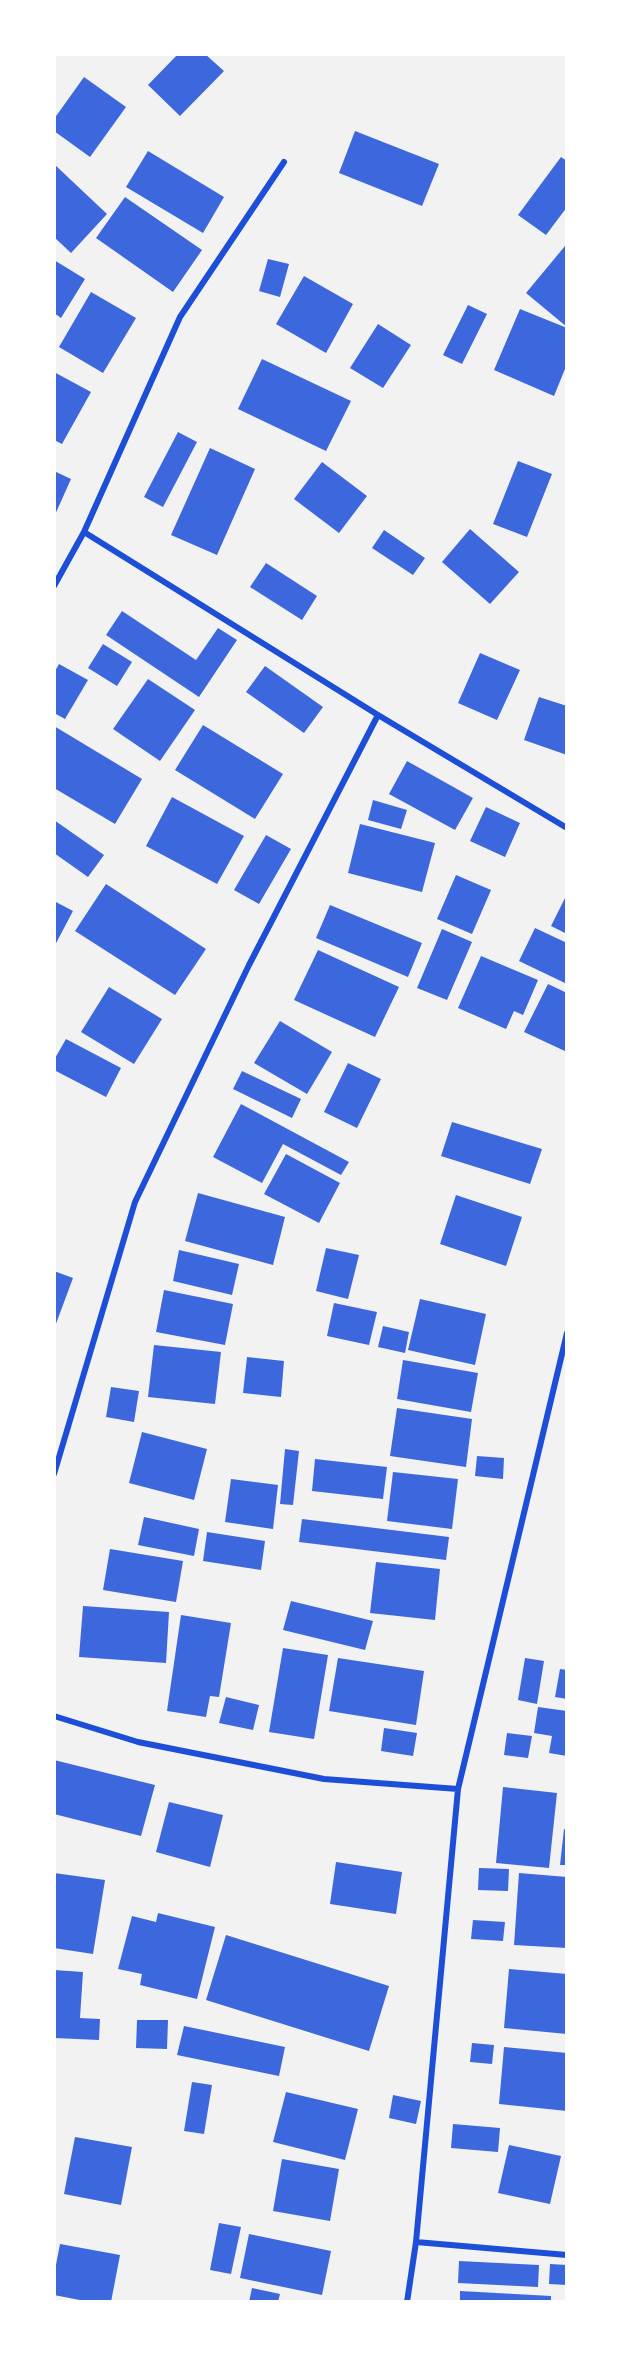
<!DOCTYPE html>
<html>
<head>
<meta charset="utf-8">
<style>
	body { margin:0 }
	#map { position:relative; width:621px; height:2356px; overflow:hidden; background:#f2f2f2; font-family:Manrope,sans-serif }
	canvas { display:block }
	.frame { position:absolute; inset:0; border:56px solid #fff; pointer-events:none }
</style>
</head>
<body>
<div id="map">
<canvas width="621" height="2356"></canvas>
<div class="frame"></div>
</div>
<script>
const ctx = document.querySelector('canvas').getContext('2d');
ctx.lineJoin = 'round';
function fill(path, color) {
  ctx.fillStyle = color;
  ctx.fill(path, 'evenodd');
}
function shape(rows) {
  const path = new Path2D();
  for (const r of rows) {
    path.moveTo(r[0], r[1]);
    for (let i = 2; i < r.length; i += 2) path.lineTo(r[i], r[i + 1]);
  }
  return path;
}
function stroke(path, color, width, dash) {
  ctx.strokeStyle = color;
  ctx.lineWidth = width;
  ctx.lineCap = dash ? 'butt' : 'round';
  ctx.setLineDash(dash || []);
  ctx.stroke(path);
}
fill(shape([
	[178,54,205,54,224,71,180,116,148,85],
	[84,77,126,107,90,157,54,131,54,119],
	[355,131,439,164,422,206,339,173],
	[148,151,224,197,203,233,126,187],
	[561,157,567,161,567,207,546,235,518,215],
	[54,164,107,214,71,253,54,237],
	[125,197,202,250,173,292,96,238],
	[565,246,567,248,567,327,526,293],
	[268,259,289,264,280,297,259,291],
	[54,260,85,279,61,318,54,313],
	[304,276,353,304,326,353,276,324],
	[91,292,136,318,103,373,59,347],
	[468,305,487,314,462,364,443,355],
	[520,309,567,328,567,364,554,396,494,370],
	[378,324,411,345,383,388,350,368],
	[262,359,351,401,326,451,238,409],
	[54,372,91,392,62,444,54,440],
	[178,432,197,442,163,507,144,497],
	[210,448,255,469,217,555,171,535],
	[518,461,552,474,527,537,493,524],
	[322,462,367,496,339,533,294,499],
	[54,471,71,479,54,517],
	[470,529,519,572,490,604,442,562],
	[384,530,425,558,413,575,372,548],
	[266,563,317,596,302,620,250,587],
	[122,611,196,660,218,628,237,640,199,697,106,635],
	[103,644,132,662,117,686,88,668],
	[480,653,520,670,497,720,458,703],
	[59,664,88,680,65,719,54,713,54,673],
	[265,666,323,707,304,733,246,692],
	[148,679,195,710,160,761,113,729],
	[539,697,567,706,567,755,524,740],
	[203,725,283,774,255,819,175,770],
	[54,726,142,779,115,824,54,788],
	[407,761,473,798,455,830,389,794],
	[172,797,244,836,217,884,146,846],
	[373,800,407,810,401,829,368,820],
	[486,807,520,823,505,857,470,841],
	[54,820,104,855,88,877,54,853],
	[360,824,435,843,422,892,348,873],
	[266,835,291,849,259,904,234,890],
	[456,875,491,890,472,934,437,919],
	[106,884,206,949,175,995,75,931],
	[567,894,567,934,551,926],
	[54,901,73,911,54,947],
	[330,905,422,943,408,977,316,938],
	[535,928,567,943,567,984,519,961],
	[442,929,472,942,447,1000,417,988],
	[318,950,399,987,375,1037,294,1000],
	[481,956,538,980,523,1015,514,1011,506,1029,458,1008],
	[548,984,567,993,567,1052,524,1032],
	[109,987,162,1019,134,1064,81,1032],
	[280,1021,332,1052,307,1094,254,1063],
	[66,1039,121,1068,106,1097,54,1070,54,1060],
	[348,1063,381,1079,357,1128,324,1112],
	[242,1071,301,1099,292,1118,233,1089],
	[241,1104,349,1162,341,1175,283,1144,262,1183,213,1157],
	[452,1122,542,1149,530,1184,441,1156],
	[286,1154,340,1183,319,1223,264,1194],
	[198,1193,285,1217,273,1265,185,1241],
	[456,1195,522,1217,506,1266,440,1244],
	[326,1248,359,1255,348,1299,316,1291],
	[179,1250,239,1264,232,1295,173,1281],
	[54,1271,73,1278,54,1329],
	[164,1290,233,1304,225,1345,156,1332],
	[420,1299,486,1314,475,1365,408,1350],
	[334,1303,377,1312,369,1345,327,1336],
	[383,1326,409,1332,405,1353,378,1347],
	[154,1345,221,1352,215,1404,148,1397],
	[247,1357,284,1361,281,1397,243,1393],
	[403,1360,478,1373,471,1412,397,1399],
	[111,1387,139,1391,134,1422,106,1417],
	[397,1408,472,1419,466,1467,390,1456],
	[142,1432,207,1449,194,1500,129,1483],
	[285,1449,299,1451,293,1505,280,1504],
	[477,1456,504,1458,503,1479,475,1476],
	[315,1459,387,1467,383,1499,312,1491],
	[393,1472,458,1479,452,1529,387,1521],
	[231,1479,278,1485,273,1529,225,1522],
	[144,1517,199,1529,194,1556,138,1545],
	[302,1519,449,1537,446,1560,299,1542],
	[207,1532,265,1541,261,1570,203,1561],
	[110,1549,183,1561,176,1602,103,1590],
	[376,1562,440,1569,435,1620,370,1613],
	[291,1601,373,1621,365,1650,283,1630],
	[83,1606,169,1612,166,1663,79,1657],
	[181,1615,231,1623,219,1697,210,1696,206,1717,167,1711],
	[283,1648,328,1655,314,1739,269,1732],
	[338,1658,424,1671,416,1725,329,1711],
	[525,1658,544,1661,537,1704,518,1700],
	[560,1669,567,1670,567,1699,555,1697],
	[226,1697,259,1705,253,1730,219,1723],
	[538,1707,567,1711,567,1756,549,1753,552,1736,534,1733],
	[384,1728,417,1733,413,1756,381,1751],
	[507,1733,532,1736,528,1758,504,1755],
	[54,1760,155,1785,141,1836,54,1814],
	[503,1787,557,1793,549,1868,496,1863],
	[169,1802,223,1815,210,1867,156,1852],
	[564,1829,567,1830,567,1865,560,1865],
	[336,1862,402,1872,396,1914,330,1904],
	[479,1868,509,1869,508,1891,478,1890],
	[54,1873,105,1880,93,1954,54,1948],
	[519,1873,567,1877,567,1948,514,1945],
	[158,1913,215,1927,197,1999,140,1985,142,1974,118,1969,132,1916,156,1922],
	[473,1920,505,1922,503,1941,471,1939],
	[226,1935,389,1986,369,2051,206,2000],
	[509,1969,567,1974,567,2034,504,2028],
	[54,1970,83,1972,80,2018,100,2019,99,2040,54,2038],
	[137,2020,168,2020,167,2049,136,2048],
	[184,2026,285,2047,279,2076,177,2055],
	[472,2043,494,2045,492,2064,470,2062],
	[504,2047,567,2053,567,2111,499,2104],
	[192,2082,212,2085,204,2134,184,2131],
	[286,2092,358,2109,345,2160,273,2142],
	[393,2095,421,2101,416,2124,389,2118],
	[453,2124,500,2128,498,2152,451,2148],
	[75,2137,132,2147,121,2205,64,2194],
	[509,2145,561,2156,550,2204,498,2193],
	[282,2159,339,2169,330,2221,273,2211],
	[219,2223,241,2227,231,2274,210,2270],
	[249,2234,331,2251,322,2295,240,2278],
	[60,2244,120,2255,111,2302,90,2302,54,2295,54,2275],
	[459,2261,539,2265,538,2287,458,2283],
	[550,2264,567,2265,567,2285,549,2284],
	[252,2288,280,2294,278,2302,249,2302],
	[460,2291,551,2296,551,2302,460,2302]
]), '#3d67dc');
stroke(shape([
	[84,532,378,715,567,828],
	[54,586,84,532,180,317,284,162],
	[54,1474,135,1202,249,965,378,715],
	[54,1716,138,1742,324,1779,458,1789],
	[416,2242,567,2255],
	[407,2302,416,2242,458,1789,567,1333]
]), '#1d4ed8', 6);
</script>
</body>
</html>
